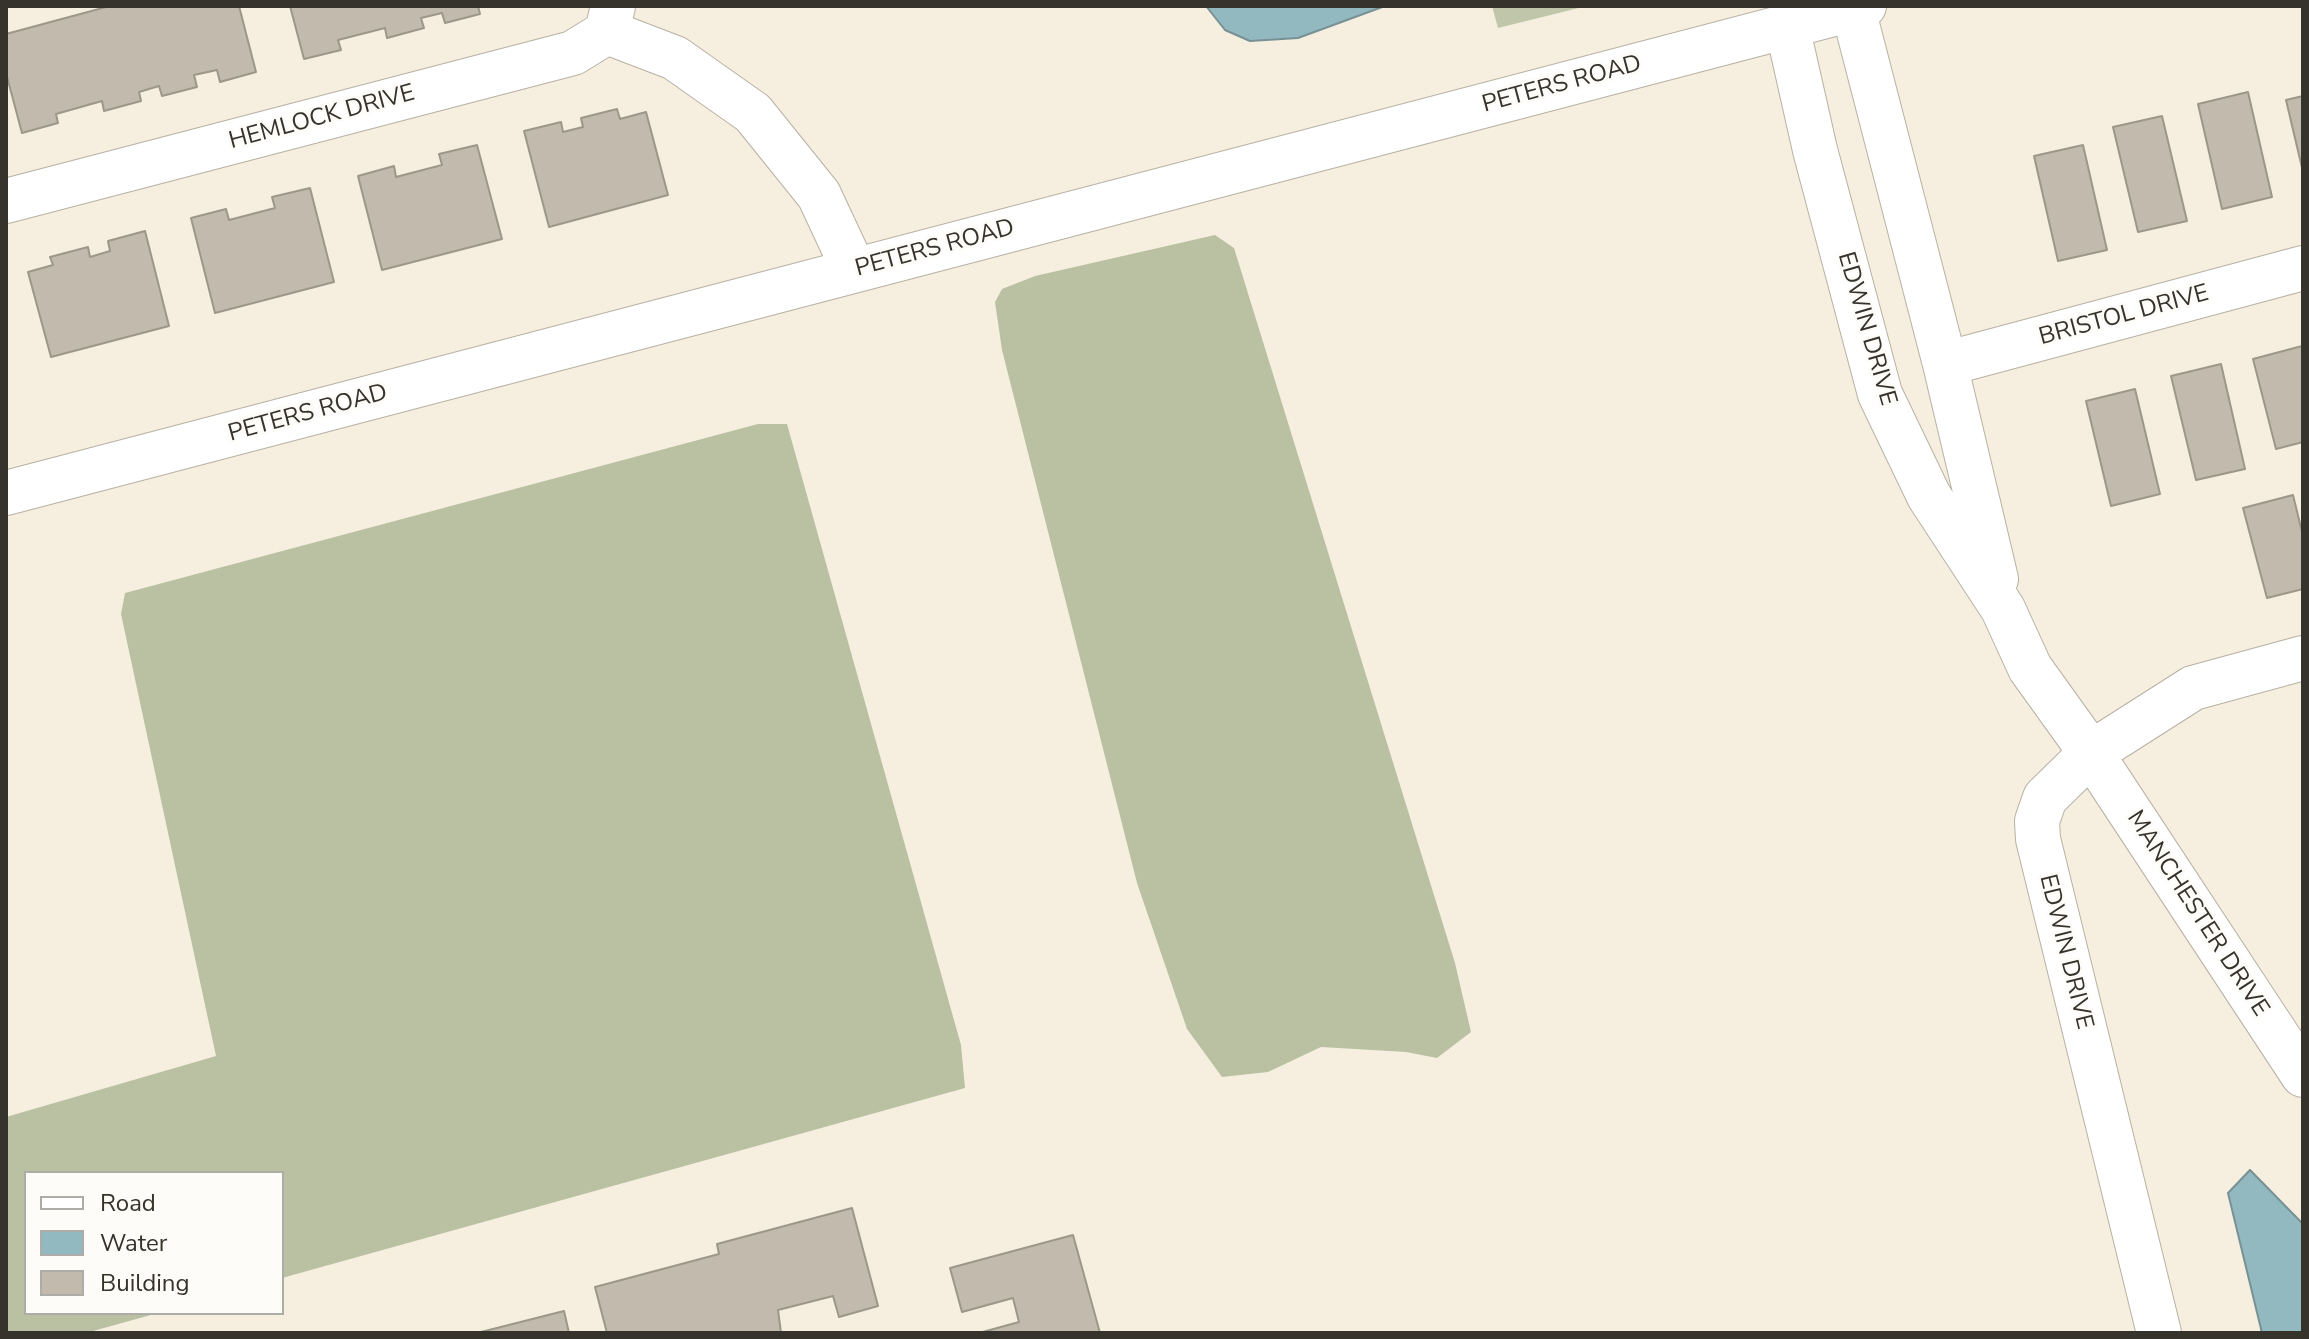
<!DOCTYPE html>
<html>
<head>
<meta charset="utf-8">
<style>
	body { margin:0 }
	#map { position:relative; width:2309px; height:1339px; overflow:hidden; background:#f6efe0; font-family:"Nunito Sans",sans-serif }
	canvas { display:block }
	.frame { position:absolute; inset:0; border:8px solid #36332d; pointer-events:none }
	.legend { position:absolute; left:24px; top:1171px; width:260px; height:144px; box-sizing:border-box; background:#fefcf9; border:2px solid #aeaca7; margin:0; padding:10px 14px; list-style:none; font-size:24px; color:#36332d }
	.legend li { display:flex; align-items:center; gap:16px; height:40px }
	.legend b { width:40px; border:2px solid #aeaca7 }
</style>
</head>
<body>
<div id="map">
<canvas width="2309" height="1339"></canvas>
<div class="frame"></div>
<ul class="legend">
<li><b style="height:10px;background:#fff"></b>Road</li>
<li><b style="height:22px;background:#93b9c0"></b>Water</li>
<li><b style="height:22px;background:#c2bbad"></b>Building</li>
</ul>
</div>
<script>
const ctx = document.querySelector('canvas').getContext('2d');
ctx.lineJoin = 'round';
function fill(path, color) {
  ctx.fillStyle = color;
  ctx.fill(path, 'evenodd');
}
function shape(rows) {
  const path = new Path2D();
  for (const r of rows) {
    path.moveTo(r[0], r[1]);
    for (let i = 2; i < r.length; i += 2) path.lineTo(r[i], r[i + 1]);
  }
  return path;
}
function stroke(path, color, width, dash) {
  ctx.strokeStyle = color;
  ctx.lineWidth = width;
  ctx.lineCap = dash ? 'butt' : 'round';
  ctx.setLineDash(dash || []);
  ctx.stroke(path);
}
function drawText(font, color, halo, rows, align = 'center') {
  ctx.font = font + ' "Nunito Sans",sans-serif';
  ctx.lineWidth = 6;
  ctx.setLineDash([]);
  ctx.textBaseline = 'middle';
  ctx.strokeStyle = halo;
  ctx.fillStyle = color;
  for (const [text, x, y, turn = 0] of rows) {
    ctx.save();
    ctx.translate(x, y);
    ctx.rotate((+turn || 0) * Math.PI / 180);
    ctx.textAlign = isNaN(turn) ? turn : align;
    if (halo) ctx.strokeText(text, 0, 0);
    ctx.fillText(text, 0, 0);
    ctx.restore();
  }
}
fill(shape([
	[1492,6,1587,6,1498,28]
]), '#c0c6aa');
fill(shape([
	[1215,235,1234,248,1455,963,1471,1032,1437,1058,1406,1052,1321,1047,1268,1072,1222,1077,1187,1029,1137,883,1002,350,995,302,1002,289,1035,276],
	[758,424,787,424,961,1045,965,1088,282,1278,282,1173,26,1173,26,1313,158,1313,86,1333,6,1333,6,1117,216,1056,121,614,125,593]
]), '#bac1a3');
const water = shape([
	[1206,6,1385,6,1298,38,1250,41,1225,30,1206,6],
	[2250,1170,2303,1224,2303,1333,2262,1333,2228,1193,2250,1170]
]);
fill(water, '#93b9c0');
stroke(water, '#779194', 2);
const building = shape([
	[110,6,239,6,256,72,220,82,217,70,194,75,197,87,162,96,159,86,139,92,141,101,104,111,102,101,56,114,58,123,22,133,6,73,6,34,110,6],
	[290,6,478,6,480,14,445,23,442,13,421,18,424,28,387,38,385,28,338,40,341,50,304,59,290,6],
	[2248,92,2272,197,2222,209,2198,104,2248,92],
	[2303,96,2303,172,2286,100,2303,96],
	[617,109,620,119,646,112,668,195,549,227,524,131,561,122,563,132,583,127,581,118,617,109],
	[2162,116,2187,221,2138,232,2113,127,2162,116],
	[477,145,502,239,382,270,358,176,394,166,396,177,442,165,439,154,477,145],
	[2083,145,2107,250,2058,261,2034,156,2083,145],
	[310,188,334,282,215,313,191,218,226,209,229,220,275,208,272,197,310,188],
	[145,231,169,326,51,357,28,272,53,265,50,257,88,247,90,257,110,251,108,241,145,231],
	[2302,346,2303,442,2276,449,2253,359,2302,346],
	[2221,364,2245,469,2196,480,2171,376,2221,364],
	[2135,389,2160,494,2111,506,2086,401,2135,389],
	[2293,495,2303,536,2303,589,2267,598,2243,508,2293,495],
	[852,1208,878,1306,839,1317,833,1296,778,1310,781,1333,607,1333,595,1287,719,1254,717,1244,852,1208],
	[1073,1235,1100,1333,979,1333,1019,1322,1013,1298,962,1312,950,1268,1073,1235],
	[564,1311,569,1333,477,1333,564,1311]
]);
fill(building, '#c2bbad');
stroke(building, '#9d9789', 2);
const minor = shape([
	[1853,9,1945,364,1996,579],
	[1787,26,1815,150,1880,394,1929,496,2003,609,2030,668,2091,753,2045,798,2037,821,2038,839,2159,1333],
	[607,32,675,58,753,113,819,195,854,270],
	[6,201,573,53,607,32,613,6],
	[1945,364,2303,268],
	[6,493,1864,6],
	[2303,658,2193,688,2091,753,2303,1075]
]);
stroke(minor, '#b8b1a3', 46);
stroke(minor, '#fff', 44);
drawText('24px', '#36332d', '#fefcf9', [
	["PETERS ROAD",1562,85,-15],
	["HEMLOCK DRIVE",322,118,-15],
	["PETERS ROAD",935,249,-15],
	["BRISTOL DRIVE",2124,316,-15],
	["EDWIN DRIVE",1866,329,74],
	["PETERS ROAD",308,414,-15],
	["MANCHESTER DRIVE",2197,914,57],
	["EDWIN DRIVE",2065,952,76]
]);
</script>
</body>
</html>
